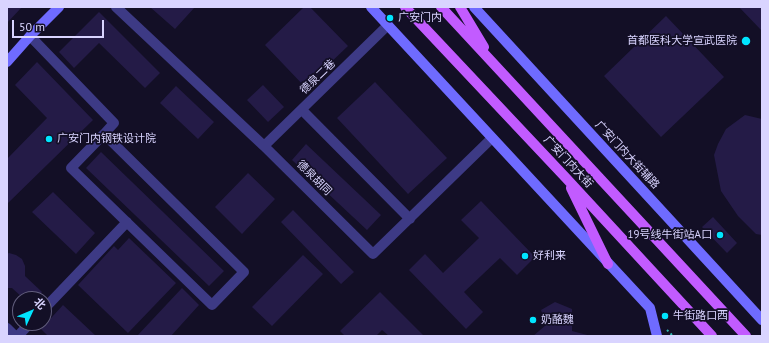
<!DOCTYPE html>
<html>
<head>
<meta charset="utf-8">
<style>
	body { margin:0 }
	#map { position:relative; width:769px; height:343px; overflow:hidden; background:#130f26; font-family:"PT Sans","Noto Sans SC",sans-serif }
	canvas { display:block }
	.frame { position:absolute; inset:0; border:8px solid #d9d4ff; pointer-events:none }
	.north { position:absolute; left:12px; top:291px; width:40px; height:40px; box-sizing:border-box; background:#130f26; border:1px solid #625e7d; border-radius:50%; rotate:46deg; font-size:11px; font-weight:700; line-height:16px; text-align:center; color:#d9d4ff }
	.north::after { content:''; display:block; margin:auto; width:14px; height:18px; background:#00e5ff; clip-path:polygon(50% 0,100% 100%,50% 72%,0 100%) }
	.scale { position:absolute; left:12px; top:20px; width:92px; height:18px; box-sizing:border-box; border:2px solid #d9d4ff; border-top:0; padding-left:5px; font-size:12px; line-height:14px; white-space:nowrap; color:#d9d4ff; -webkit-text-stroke:3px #130f26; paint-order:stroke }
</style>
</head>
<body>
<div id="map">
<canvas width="769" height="343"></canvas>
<div class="frame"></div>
<div class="north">北</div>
<div class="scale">50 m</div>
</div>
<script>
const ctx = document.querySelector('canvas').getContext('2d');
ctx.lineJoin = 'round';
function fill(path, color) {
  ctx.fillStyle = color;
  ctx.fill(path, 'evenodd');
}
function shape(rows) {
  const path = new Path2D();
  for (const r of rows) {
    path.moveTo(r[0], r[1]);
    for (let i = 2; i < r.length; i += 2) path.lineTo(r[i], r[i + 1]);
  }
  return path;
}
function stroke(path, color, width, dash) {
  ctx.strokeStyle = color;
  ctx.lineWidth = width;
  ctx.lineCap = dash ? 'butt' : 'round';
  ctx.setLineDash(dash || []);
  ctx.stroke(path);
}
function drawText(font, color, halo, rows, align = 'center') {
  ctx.font = font + ' "PT Sans","Noto Sans SC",sans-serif';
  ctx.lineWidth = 3.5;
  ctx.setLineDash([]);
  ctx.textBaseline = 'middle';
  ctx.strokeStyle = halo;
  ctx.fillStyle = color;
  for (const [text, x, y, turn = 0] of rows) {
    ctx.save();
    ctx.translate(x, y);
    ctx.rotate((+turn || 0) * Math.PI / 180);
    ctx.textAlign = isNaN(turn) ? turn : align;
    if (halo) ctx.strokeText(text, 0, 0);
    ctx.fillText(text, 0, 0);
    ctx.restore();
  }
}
fill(shape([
	[7,7,22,7,7,23],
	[150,7,195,7,175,29],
	[304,7,310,7,348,46,305,87,265,45],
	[739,7,762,7,762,31],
	[99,12,160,73,145,88,99,43,74,68,59,52],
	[666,16,724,77,661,137,604,76],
	[37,62,93,120,7,204,7,159,47,118,15,85],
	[375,82,447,158,408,194,337,118],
	[263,85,284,107,268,122,247,100],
	[176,86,214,122,198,139,160,103],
	[745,115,762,119,762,235,756,234,738,216,721,191,714,155,718,144,726,129],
	[306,144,381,215,367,230,292,160],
	[101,152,224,271,209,286,86,168],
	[248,173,275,199,242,234,215,207],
	[53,192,95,233,76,254,32,212],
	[481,201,535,257,517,275,500,258,464,292,483,312,466,329,409,270,425,254,443,273,479,238,461,220],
	[293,210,354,272,341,284,281,222],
	[713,217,737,243,727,253,702,227],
	[129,238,176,283,128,333,78,285,114,246,118,250],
	[9,253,16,255,22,259,25,266,25,276,42,292,36,299,24,299,12,288,7,288,7,254],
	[303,255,323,274,272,326,252,307],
	[182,288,199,305,171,336,137,336],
	[380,292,424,336,389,336,382,330,376,336,345,336,340,331],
	[555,302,572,309,572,331,591,336,533,336,546,325,541,310],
	[63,305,96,336,48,336,41,329]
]), '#241b47');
stroke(shape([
	[667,330,673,336]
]), '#2fb8b0', 2, [2, 3]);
stroke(shape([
	[116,7,264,146,373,254,492,138],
	[30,36,114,123,104,134,71,168,212,305,244,272,104,134],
	[302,110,410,219],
	[264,146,388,25],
	[44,309,127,222],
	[7,328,15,336],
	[18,336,30,323]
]), '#3d3a85', 10);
stroke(shape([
	[371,7,650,308,657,336],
	[474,7,762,320],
	[7,62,30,36,59,7]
]), '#6f6bff', 10);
stroke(shape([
	[405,7,566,178,712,336],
	[441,7,746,336],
	[460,7,484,47],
	[571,188,608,264]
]), '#c25bff', 10);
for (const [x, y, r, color] of [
	[390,18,4,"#00e5ff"],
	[746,41,5,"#00e5ff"],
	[49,139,4,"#00e5ff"],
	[720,235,4,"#00e5ff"],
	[525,256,4,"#00e5ff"],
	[665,316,4,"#00e5ff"],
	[533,320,4,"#00e5ff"]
]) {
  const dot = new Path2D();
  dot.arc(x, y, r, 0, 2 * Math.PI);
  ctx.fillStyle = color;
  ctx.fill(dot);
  stroke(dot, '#130f26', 1.5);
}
drawText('11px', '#d9d4ff', '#130f26', [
	["广安门内",398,18],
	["首都医科大学宣武医院",737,41,"right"],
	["广安门内钢铁设计院",57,139],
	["19号线牛街站A口",712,235,"right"],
	["好利来",533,256],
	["牛街路口西",673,316],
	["奶酪魏",541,320]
], 'left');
drawText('11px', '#d9d4ff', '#130f26', [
	["德泉二巷",318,77,-44],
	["广安门内大街辅路",627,155,47],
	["广安门内大街",568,162,47],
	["德泉胡同",314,178,45]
]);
</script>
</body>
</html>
